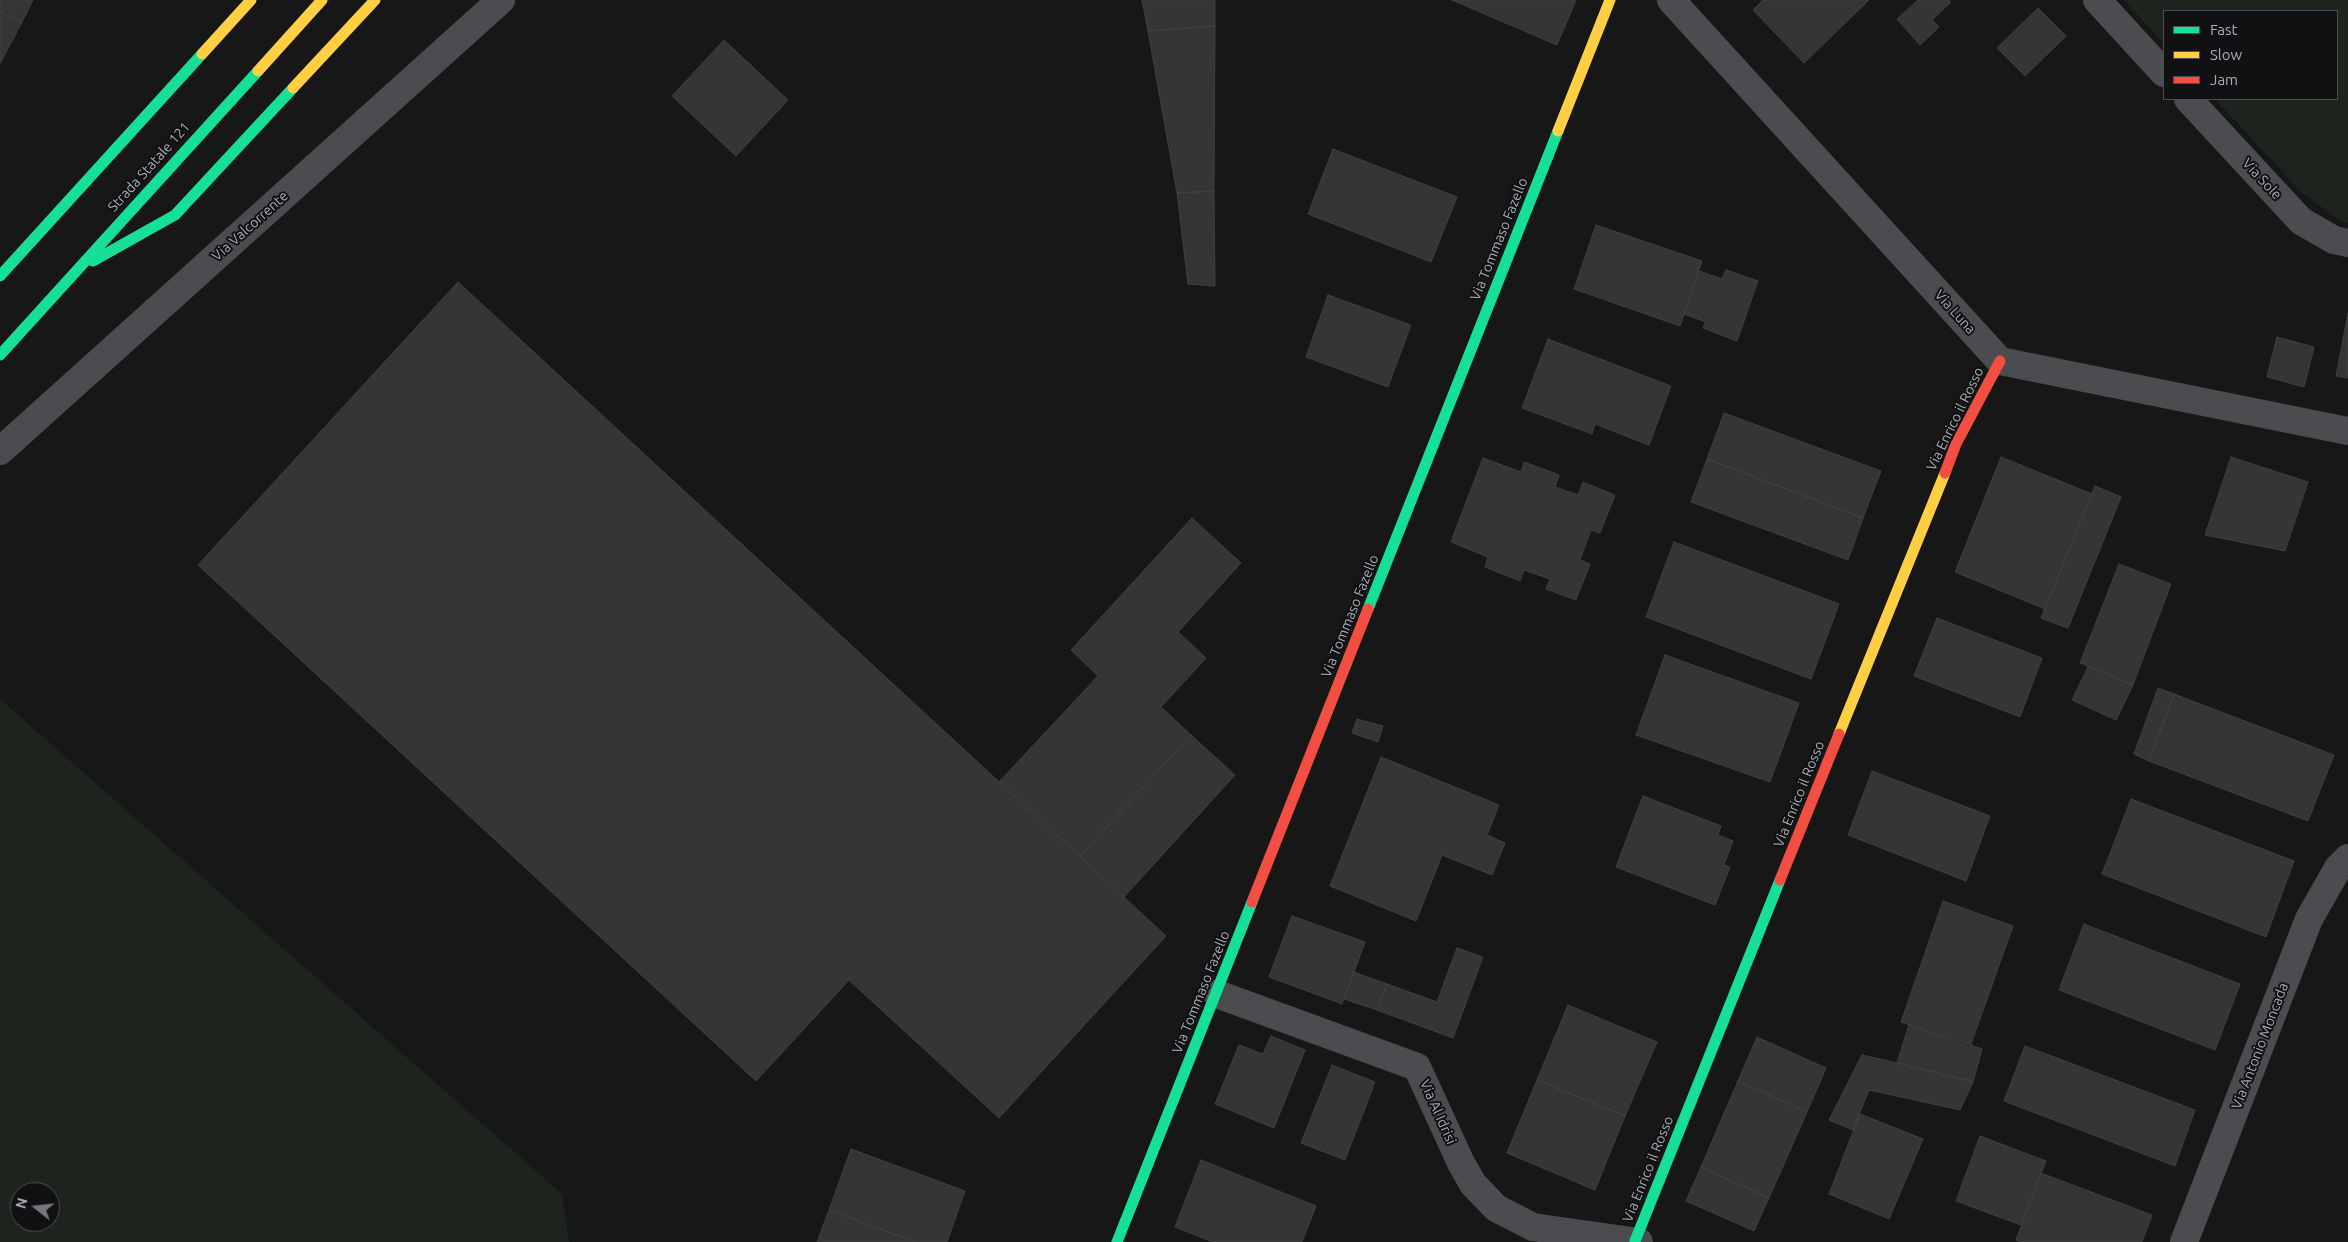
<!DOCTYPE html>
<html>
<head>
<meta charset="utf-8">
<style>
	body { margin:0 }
	#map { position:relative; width:2348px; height:1242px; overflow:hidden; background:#171717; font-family:Ubuntu,sans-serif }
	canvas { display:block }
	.legend { position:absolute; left:2163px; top:10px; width:175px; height:90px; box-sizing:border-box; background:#111113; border:1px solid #4d4f55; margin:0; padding:6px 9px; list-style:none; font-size:15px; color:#a8adb8 }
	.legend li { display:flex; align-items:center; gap:10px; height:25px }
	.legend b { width:25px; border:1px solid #4d4f55 }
	.north { position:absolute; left:10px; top:1182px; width:50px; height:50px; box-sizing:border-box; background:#111113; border:1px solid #4d4f55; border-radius:50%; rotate:286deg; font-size:14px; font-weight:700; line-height:20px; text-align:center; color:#a8adb8 }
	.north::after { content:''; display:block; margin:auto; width:18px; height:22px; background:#757880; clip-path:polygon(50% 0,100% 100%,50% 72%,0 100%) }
</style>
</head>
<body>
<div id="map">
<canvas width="2348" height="1242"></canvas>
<ul class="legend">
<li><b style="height:6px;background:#16e098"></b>Fast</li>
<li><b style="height:6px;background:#ffcf43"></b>Slow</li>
<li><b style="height:6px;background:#f24e42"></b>Jam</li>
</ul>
<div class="north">N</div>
</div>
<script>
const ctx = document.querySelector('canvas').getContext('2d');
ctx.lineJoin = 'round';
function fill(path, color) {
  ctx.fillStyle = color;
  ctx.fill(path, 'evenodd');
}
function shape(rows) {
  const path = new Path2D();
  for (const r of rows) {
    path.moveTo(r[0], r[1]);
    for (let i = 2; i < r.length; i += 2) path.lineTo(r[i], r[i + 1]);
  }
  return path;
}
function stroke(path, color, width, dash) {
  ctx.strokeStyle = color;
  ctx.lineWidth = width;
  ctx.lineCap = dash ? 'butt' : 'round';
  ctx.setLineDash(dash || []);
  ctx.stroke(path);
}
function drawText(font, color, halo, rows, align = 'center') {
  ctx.font = font + ' Ubuntu,sans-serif';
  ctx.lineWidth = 4;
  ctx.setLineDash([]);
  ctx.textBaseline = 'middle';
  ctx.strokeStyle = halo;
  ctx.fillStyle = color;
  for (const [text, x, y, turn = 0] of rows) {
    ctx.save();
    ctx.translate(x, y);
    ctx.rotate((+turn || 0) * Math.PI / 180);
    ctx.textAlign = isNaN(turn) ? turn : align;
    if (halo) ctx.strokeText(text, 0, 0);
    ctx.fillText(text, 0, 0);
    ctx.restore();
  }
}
fill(shape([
	[2124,0,2348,0,2348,223,2343,222,2302,193,2215,99,2337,99,2337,11,2164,11,2164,44],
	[0,699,562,1194,569,1242,0,1242],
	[20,1192,50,1192,50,1222,20,1222]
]), '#1d241e');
const building = shape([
	[0,0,33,0,22,22,0,11,0,0],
	[1142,0,1215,0,1215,26,1148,31,1142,0],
	[1452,0,1576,0,1557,45,1452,0],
	[1763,0,1869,0,1804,63,1753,10,1763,0],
	[1918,0,1949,0,1951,2,1932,20,1939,27,1920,45,1897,19,1918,0],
	[2038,8,2066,36,2025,76,1997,48,2038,8],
	[0,11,22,22,0,64,0,11],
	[1215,26,1214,191,1177,193,1148,31,1215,26],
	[724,40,788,100,736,156,672,96,724,40],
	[1333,149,1457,197,1431,262,1308,214,1333,149],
	[1214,191,1215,286,1188,284,1177,193,1214,191],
	[1596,225,1702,261,1680,326,1574,289,1596,225],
	[1726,270,1758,281,1737,341,1703,328,1706,322,1684,314,1699,271,1722,279,1726,270],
	[458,282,1166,936,999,1118,849,980,756,1081,198,565,458,282],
	[1328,295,1411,325,1388,387,1306,357,1328,295],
	[2348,313,2348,378,2336,376,2348,313],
	[2277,337,2314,347,2304,387,2267,377,2277,337],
	[1548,339,1671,386,1649,445,1595,424,1592,434,1522,408,1548,339],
	[1724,413,1881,471,1863,518,1707,459,1724,413],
	[2001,457,2092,494,2045,609,1955,572,2001,457],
	[2231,457,2308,482,2285,551,2205,535,2231,457],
	[1483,458,1521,472,1524,462,1559,475,1555,487,1578,495,1583,482,1615,495,1600,533,1591,530,1580,560,1590,564,1576,600,1546,589,1550,579,1524,570,1520,581,1485,567,1488,557,1451,542,1483,458],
	[1707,459,1863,518,1848,560,1691,502,1707,459],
	[2095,486,2121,497,2068,628,2041,618,2095,486],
	[1192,518,1241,563,1178,632,1206,658,1161,707,1191,735,1080,856,999,782,1098,676,1071,650,1192,518],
	[1674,542,1839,604,1811,679,1646,617,1674,542],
	[2119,564,2171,584,2133,685,2080,663,2119,564],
	[1937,618,2042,658,2020,717,1914,676,1937,618],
	[1665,655,1799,703,1770,782,1636,735,1665,655],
	[2088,667,2133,685,2116,720,2072,700,2088,667],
	[2158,688,2174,694,2149,761,2134,754,2158,688],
	[2174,694,2334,755,2308,821,2149,761,2174,694],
	[1357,719,1383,726,1378,742,1352,733,1357,719],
	[1191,735,1235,775,1124,897,1080,856,1191,735],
	[1381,757,1499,805,1487,835,1505,843,1492,875,1442,855,1416,921,1330,886,1381,757],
	[1872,771,1990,816,1966,881,1848,835,1872,771],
	[1643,796,1721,826,1718,835,1733,841,1724,865,1730,867,1715,905,1616,867,1643,796],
	[2131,799,2294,861,2266,937,2102,874,2131,799],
	[1943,901,2013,926,1970,1047,1901,1022,1943,901],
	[1292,916,1365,942,1342,1004,1269,977,1292,916],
	[2084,924,2240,984,2215,1050,2059,990,2084,924],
	[1457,948,1483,957,1453,1038,1377,1010,1387,984,1437,1002,1457,948],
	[1354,972,1387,984,1377,1010,1344,999,1354,972],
	[1568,1005,1657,1042,1625,1116,1537,1080,1568,1005],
	[1909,1025,1982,1049,1973,1082,1897,1063,1909,1025],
	[1271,1036,1305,1050,1274,1128,1215,1104,1239,1045,1263,1054,1271,1036],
	[1757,1037,1826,1068,1807,1112,1738,1081,1757,1037],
	[2025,1046,2195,1110,2175,1166,2004,1101,2025,1046],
	[1862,1055,1897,1063,1973,1082,1960,1110,1869,1090,1853,1130,1829,1120,1862,1055],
	[1332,1065,1375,1082,1345,1160,1301,1143,1332,1065],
	[1537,1080,1625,1116,1595,1190,1507,1153,1537,1080],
	[1738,1081,1807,1112,1769,1198,1701,1167,1738,1081],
	[1860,1114,1923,1139,1889,1219,1829,1194,1860,1114],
	[1980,1136,2046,1161,2021,1225,1956,1201,1980,1136],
	[851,1149,965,1191,947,1242,915,1242,829,1210,851,1149],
	[1201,1160,1316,1206,1302,1242,1213,1242,1175,1227,1201,1160],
	[1701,1167,1769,1198,1754,1231,1686,1201,1701,1167],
	[2041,1173,2152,1215,2142,1242,2021,1242,2016,1240,2041,1173],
	[829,1210,915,1242,817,1242,829,1210]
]);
fill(building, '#353536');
stroke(building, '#3f4043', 1);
stroke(shape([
	[1671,0,2000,361,2348,431],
	[2097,0,2164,73],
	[2188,99,2301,221,2334,240,2348,243],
	[0,451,501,0],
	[1217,994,1417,1067,1461,1163,1473,1184,1496,1208,1533,1227,1639,1242],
	[2184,1242,2309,919,2338,868,2348,858]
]), '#4b4c50', 28);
stroke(shape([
	[93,261,175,215,293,88],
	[0,276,202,54],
	[0,355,258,71],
	[1368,609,1558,131],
	[1635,1241,1780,880],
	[1117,1242,1252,902]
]), '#16e098', 11);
stroke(shape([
	[202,54,251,0],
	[258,71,322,0],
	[293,88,375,0],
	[1558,131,1610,0],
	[1839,734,1945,473]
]), '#ffcf43', 11);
stroke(shape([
	[1945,473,1956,444,2000,361],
	[1780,880,1839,734],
	[1252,902,1368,609]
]), '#f24e42', 11);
drawText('14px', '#a8adb8', '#111113', [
	["Strada Statale 121",149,167,-48],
	["Via Sole",2262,179,47],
	["Via Valcorrente",250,226,-42],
	["Via Tommaso Fazello",1499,239,-68],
	["Via Luna",1955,312,48],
	["Via Enrico il Rosso",1955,419,-64],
	["Via Tommaso Fazello",1350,616,-68],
	["Via Enrico il Rosso",1799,794,-68],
	["Via Tommaso Fazello",1201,992,-68],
	["Via Antonio Moncada",2260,1046,-69],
	["Via Al Idrisi",1438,1112,66],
	["Via Enrico il Rosso",1648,1169,-68]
]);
</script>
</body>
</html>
